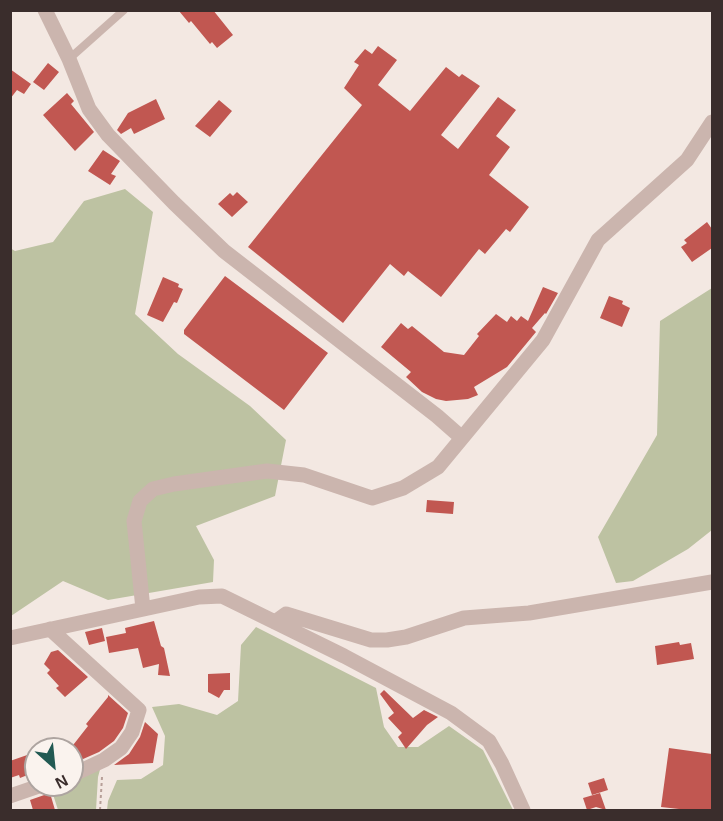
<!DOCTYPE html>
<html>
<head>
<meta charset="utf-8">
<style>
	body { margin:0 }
	#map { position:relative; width:723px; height:821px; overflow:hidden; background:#f3e8e2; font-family:Arial,sans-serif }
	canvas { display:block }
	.frame { position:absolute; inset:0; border:12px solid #3a2d2c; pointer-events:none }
	.north { position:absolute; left:24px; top:737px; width:60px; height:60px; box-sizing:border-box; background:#faf3ee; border:2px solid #ada4a0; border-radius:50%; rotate:153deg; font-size:16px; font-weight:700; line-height:24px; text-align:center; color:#3a2d2c }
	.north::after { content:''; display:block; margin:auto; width:21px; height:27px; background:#225a53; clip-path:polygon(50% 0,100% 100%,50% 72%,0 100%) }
</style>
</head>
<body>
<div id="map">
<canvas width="723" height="821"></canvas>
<div class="frame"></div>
<div class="north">N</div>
</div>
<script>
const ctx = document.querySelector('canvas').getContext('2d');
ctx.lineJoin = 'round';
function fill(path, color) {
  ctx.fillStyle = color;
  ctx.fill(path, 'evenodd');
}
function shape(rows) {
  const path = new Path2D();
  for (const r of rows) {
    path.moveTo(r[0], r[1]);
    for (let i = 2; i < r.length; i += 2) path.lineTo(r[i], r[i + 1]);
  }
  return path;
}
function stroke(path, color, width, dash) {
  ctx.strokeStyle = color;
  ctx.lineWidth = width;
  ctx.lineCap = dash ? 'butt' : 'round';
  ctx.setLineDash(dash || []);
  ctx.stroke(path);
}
fill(shape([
	[125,189,153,212,135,314,178,354,250,406,286,440,275,496,196,526,214,560,213,582,108,600,63,581,11,616,10,248,15,251,53,242,84,201],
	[712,288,712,530,688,549,633,581,616,583,598,537,657,435,660,321],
	[256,627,376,688,384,727,398,747,418,747,449,726,483,750,513,810,107,810,108,801,117,780,141,779,163,765,165,736,152,707,179,704,217,715,238,701,241,645],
	[101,766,98,777,96,810,58,810,51,788,57,785,72,785,72,780]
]), '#bdc2a2');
fill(shape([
	[213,10,233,35,217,48,212,42,210,44,191,21,189,23,179,11],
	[378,46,397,60,378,85,410,111,446,67,459,77,462,74,480,86,441,135,458,149,498,97,516,110,496,136,510,147,489,175,529,207,510,232,506,229,485,254,479,249,441,297,408,271,404,276,390,264,343,323,248,247,362,105,344,88,359,65,354,62,365,49,372,54],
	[48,63,59,72,44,90,33,82],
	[10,69,31,84,24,94,17,90,10,99],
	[67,93,74,101,71,104,94,132,75,151,43,115],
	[156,99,165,119,134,134,131,128,121,134,117,130,128,113],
	[219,100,232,111,210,137,195,126],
	[103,150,120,161,111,174,116,176,110,185,88,171],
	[237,192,248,202,232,217,218,204,230,193,233,196],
	[707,222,712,229,712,248,692,262,681,247,687,243,684,240],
	[225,276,328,353,284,410,184,334,184,330],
	[163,277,179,284,178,287,183,289,177,303,174,302,163,322,147,315],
	[543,287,558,293,546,314,545,313,532,328,536,332,507,367,474,387,478,395,468,399,446,401,436,399,422,392,406,377,411,372,381,347,401,323,408,329,412,326,444,352,464,355,479,336,477,334,496,314,507,322,511,316,517,321,521,316,528,321],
	[609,296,623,301,622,304,630,308,622,327,600,318],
	[427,500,454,502,453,514,426,512],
	[154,621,161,646,164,648,170,676,158,675,159,664,143,668,138,648,109,653,106,637,126,633,125,628],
	[102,628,105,641,89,645,85,632],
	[679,642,680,645,691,643,694,659,657,665,655,646],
	[58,650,88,677,65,697,56,688,59,686,47,673,50,670,44,664,51,652],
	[230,673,230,690,224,690,219,698,208,692,208,674],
	[384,690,413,718,424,710,438,717,427,725,406,749,398,737,402,733,388,718,394,713,380,694],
	[108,695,128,713,123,728,114,741,99,752,74,763,72,749,70,749,88,726,86,724,108,697],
	[145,722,158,734,153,763,114,765,129,754,140,737],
	[669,748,712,754,712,810,688,810,661,807],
	[30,754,35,772,20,778,19,775,10,778,10,761],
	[604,778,608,790,592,795,588,783],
	[50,793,55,810,33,810,30,800],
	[600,793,606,810,596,807,587,810,583,798]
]), '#c15751');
stroke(shape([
	[100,810,102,777]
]), '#b79f98', 2, [3, 3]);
stroke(shape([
	[69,59,124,10]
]), '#cbb5ae', 8);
stroke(shape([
	[45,10,69,59,89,109,108,135,174,203,224,251,437,416,462,438,543,340,598,240,687,160,712,122],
	[143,609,134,521,140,501,153,489,174,484,267,471,304,475,372,498,403,488,438,467,462,438],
	[275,622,286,614,371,640,387,640,406,637,464,618,529,613,712,582],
	[50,629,139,710,132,732,121,748,104,760,72,775],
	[10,638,199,597,222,596,344,656,451,713,489,741,502,764,523,810],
	[10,796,42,785]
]), '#cbb5ae', 15);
</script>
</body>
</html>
